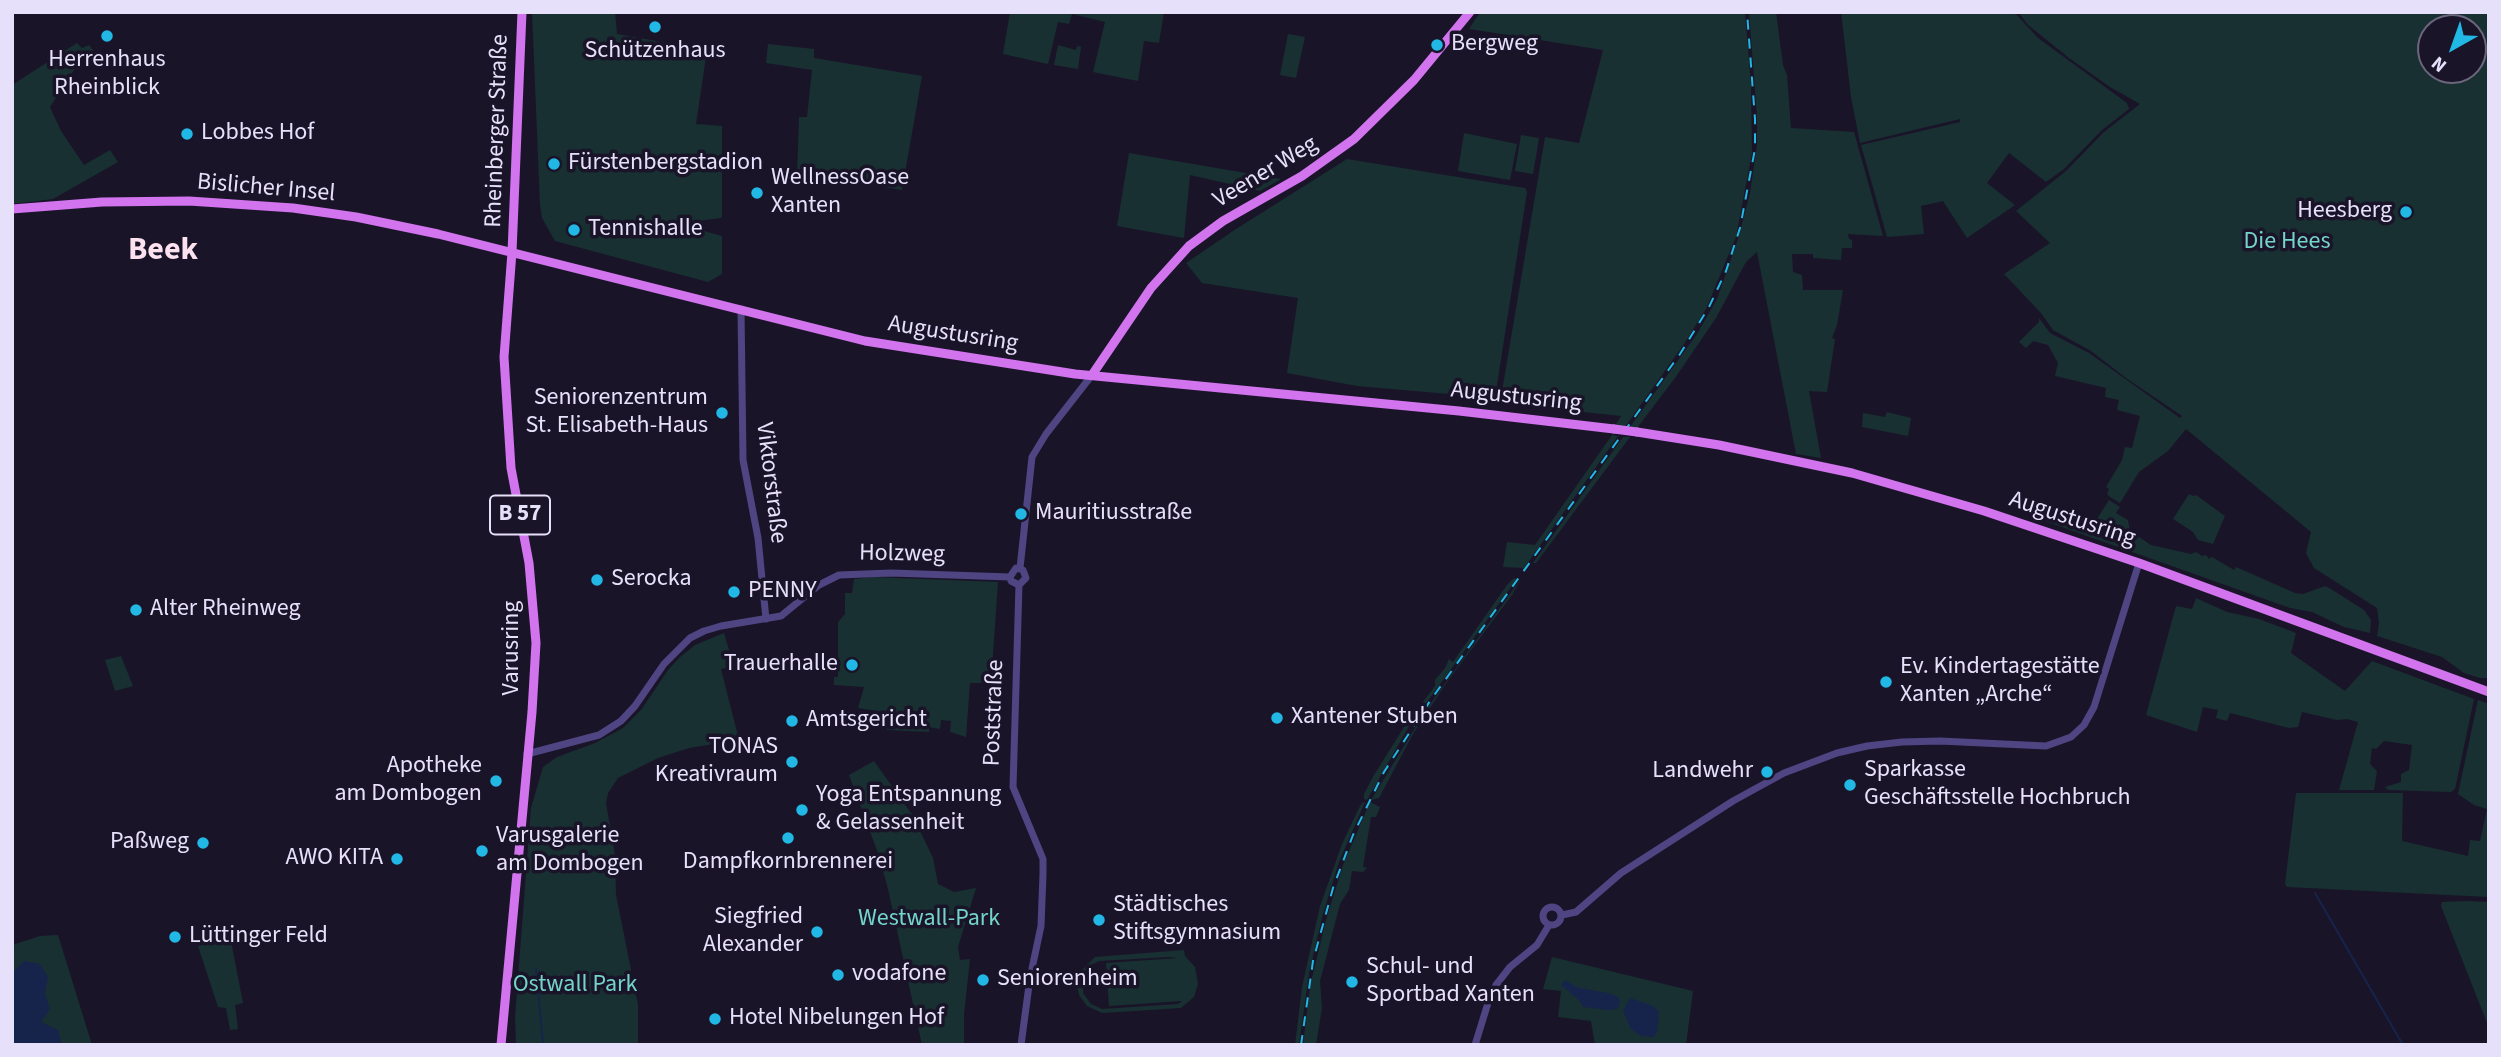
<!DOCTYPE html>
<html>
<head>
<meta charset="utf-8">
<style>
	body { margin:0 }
	#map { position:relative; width:2501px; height:1057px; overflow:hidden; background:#1a1429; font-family:"Source Sans 3",sans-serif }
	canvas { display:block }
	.frame { position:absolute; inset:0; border:14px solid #e7e0fb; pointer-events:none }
	.north { position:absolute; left:2417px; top:14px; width:70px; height:70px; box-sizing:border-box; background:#1a1429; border:2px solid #6c667d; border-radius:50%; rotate:220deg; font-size:19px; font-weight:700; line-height:28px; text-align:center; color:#e7e0fb }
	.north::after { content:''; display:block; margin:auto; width:24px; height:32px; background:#22b8e5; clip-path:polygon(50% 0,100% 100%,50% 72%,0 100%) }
</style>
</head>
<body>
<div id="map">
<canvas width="2501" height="1057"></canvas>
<div class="frame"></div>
<div class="north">N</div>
</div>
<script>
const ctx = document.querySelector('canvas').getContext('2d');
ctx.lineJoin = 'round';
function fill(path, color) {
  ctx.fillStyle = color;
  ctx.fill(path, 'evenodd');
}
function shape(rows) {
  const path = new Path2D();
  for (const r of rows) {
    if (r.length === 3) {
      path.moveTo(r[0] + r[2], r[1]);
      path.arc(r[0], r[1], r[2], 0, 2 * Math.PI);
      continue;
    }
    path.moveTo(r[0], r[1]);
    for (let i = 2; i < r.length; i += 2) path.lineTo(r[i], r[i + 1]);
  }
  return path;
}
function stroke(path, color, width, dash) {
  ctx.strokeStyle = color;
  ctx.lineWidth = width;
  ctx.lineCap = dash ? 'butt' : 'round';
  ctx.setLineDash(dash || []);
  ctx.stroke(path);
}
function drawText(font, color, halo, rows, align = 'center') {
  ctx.font = font + ' "Source Sans 3",sans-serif';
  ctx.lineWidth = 7;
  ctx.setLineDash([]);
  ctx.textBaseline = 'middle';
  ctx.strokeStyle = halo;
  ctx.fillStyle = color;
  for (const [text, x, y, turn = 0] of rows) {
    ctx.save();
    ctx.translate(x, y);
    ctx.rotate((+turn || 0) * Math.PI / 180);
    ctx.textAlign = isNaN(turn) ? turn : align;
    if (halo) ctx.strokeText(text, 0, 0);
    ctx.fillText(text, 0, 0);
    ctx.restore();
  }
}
fill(shape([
	[532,12,615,12,617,34,707,50,696,124,722,126,722,216,721,218,689,222,690,227,722,236,722,274,708,282,555,241,542,218,540,205],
	[1010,12,1164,12,1159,43,1144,41,1138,81,1093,72,1105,22,1072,14,1069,24,1058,22,1048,64,1003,54],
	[1480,12,1745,12,1751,85,1752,153,1736,237,1706,309,1684,344,1625,427,1615,426,1621,416,1500,403,1545,137,1579,143,1603,50,1469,29],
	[1749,12,1776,12,1783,65,1787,75,1791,128,1854,132,1883,236,1848,234,1849,239,1852,240,1852,248,1842,248,1841,260,1813,258,1813,254,1792,254,1793,272,1802,275,1803,290,1843,290,1837,325,1832,338,1835,339,1827,392,1809,391,1821,458,1796,454,1757,252,1746,262,1716,318,1675,378,1637,428,1630,427,1697,334,1717,299,1738,239,1750,193,1757,145,1757,117],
	[1841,12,2014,12,2038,38,2127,103,2129,109,2102,130,2064,169,2046,182,2009,153,1987,183,2015,205,1967,238,1943,201,1921,206,1924,234,1887,237,1861,145,1960,122,1960,119,1860,143,1851,97],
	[2018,12,2489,12,2489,678,2480,678,2464,673,2442,657,2377,636,2379,623,2377,608,2314,568,2306,553,2311,532,2186,429,2168,451,2139,472,2120,503,2110,497,2107,494,2109,489,2106,487,2122,460,2125,447,2132,448,2140,416,2117,410,2119,400,2105,397,2106,388,2055,376,2058,363,2048,345,2033,341,2026,348,2019,342,2039,322,2039,318,2050,333,2089,353,2180,418,2182,416,2126,378,2091,351,2053,330,2041,313,2004,274,2050,243,2016,211,2066,171,2104,132,2140,104,2110,87,2069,58,2028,25],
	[2473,28,2473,70,2431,70,2431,28],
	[1288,34,1305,37,1296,78,1280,75],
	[77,43,82,48,89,45,94,51,74,70,50,107,61,131,84,165,110,150,118,162,53,199,12,204,12,85],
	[768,44,814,49,814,58,922,76,902,190,835,179,797,175,799,117,807,117,812,70,766,63],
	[1058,45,1076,50,1077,46,1081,47,1078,69,1054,65],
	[1464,133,1517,144,1510,180,1458,171],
	[1521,135,1539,138,1533,174,1515,171],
	[1129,153,1281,179,1260,191,1190,175,1184,238,1117,226],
	[1347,159,1525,188,1527,192,1495,398,1357,386,1287,373,1298,298,1202,283,1186,263,1236,229],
	[1887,412,1911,418,1908,436,1862,427,1863,413,1885,417],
	[1612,435,1618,436,1524,568,1503,567,1507,542,1535,545],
	[1623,437,1630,437,1536,563,1533,563],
	[2189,494,2193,496,2196,495,2225,516,2213,544,2198,540,2193,532,2173,519],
	[2109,500,2120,507,2116,513,2128,520,2130,531,2151,545,2191,554,2196,552,2202,556,2206,555,2209,559,2212,557,2234,570,2236,567,2295,593,2303,594,2325,586,2331,589,2364,610,2371,620,2370,633,2344,627,2312,612,2290,608,2042,520,2044,510,2047,506,2051,507,2073,513,2093,525],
	[873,577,998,582,991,683,970,683,966,737,950,732,951,721,941,720,940,729,929,727,929,732,887,730,889,713,858,708,864,687,834,685,834,677,838,677,838,622,845,614,845,593,852,593,854,579],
	[1514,578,1517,579,1408,728,1367,800,1364,799,1364,794,1374,775,1404,727,1435,686,1435,680,1445,668,1449,659,1453,662,1507,585],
	[1521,579,1512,595,1447,682,1413,734,1379,798,1371,800,1428,707],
	[2196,598,2227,612,2259,619,2296,633,2291,653,2345,691,2372,661,2474,699,2455,789,2451,792,2388,790,2385,787,2401,782,2401,774,2409,770,2412,745,2384,741,2376,749,2372,748,2370,764,2377,771,2374,790,2339,790,2358,722,2347,719,2337,720,2302,712,2298,727,2289,728,2230,713,2227,721,2216,718,2218,710,2203,707,2197,732,2146,715,2176,606,2192,609],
	[724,633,734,667,721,669,739,740,689,748,658,758,618,778,608,793,606,803,615,855,616,895,638,1005,638,1045,516,1045,515,1017,531,808,543,767,557,757,595,743,623,728,641,710,668,670,680,657,695,645],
	[121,656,133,686,115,691,105,660],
	[2478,700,2489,704,2489,897,2287,887,2285,884,2296,793,2403,793,2402,841,2468,856,2470,840,2480,841,2487,809,2474,805,2458,794],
	[874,761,913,816,933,858,938,884,954,892,976,888,958,947,960,960,970,959,964,1015,964,1045,922,1045,888,889,878,853,849,775],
	[1365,802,1339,862,1323,914,1309,973,1299,1045,1295,1045,1302,987,1320,906,1342,844,1359,808,1362,803],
	[1370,802,1380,807,1376,817,1371,817,1363,867,1367,868,1363,872,1352,871,1349,890,1340,904,1320,981,1322,1008,1316,1045,1303,1045,1310,986,1326,920,1343,865],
	[2467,901,2489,902,2489,1028,2441,906,2442,902],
	[58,935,92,1045,12,1045,12,945,40,936],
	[230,936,243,1003,235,1005,238,1029,230,1030,226,1008,218,1007,198,946],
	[1184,950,1185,956,1195,967,1198,984,1194,997,1181,1008,1102,1013,1087,1006,1079,995,1077,986,1080,972,1095,957],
	[1169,957,1178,958,1106,963,1109,1006,1182,1001,1178,1004,1102,1009,1091,1004,1083,993,1083,975,1091,965,1099,961],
	[1552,957,1693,991,1686,1045,1595,1045,1591,1021,1558,1017,1561,991,1543,989]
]), '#183032');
fill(shape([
	[24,961,40,964,48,977,45,994,50,1009,41,1022,58,1030,62,1045,12,1045,12,973],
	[1565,980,1576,987,1612,994,1619,998,1620,1004,1617,1009,1609,1010,1583,1007,1579,1000,1561,985],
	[1630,998,1653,1006,1659,1012,1657,1032,1654,1037,1641,1036,1631,1029,1623,1011]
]), '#16244b');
stroke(shape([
	[2315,893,2403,1045],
	[536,968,543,1045]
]), '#16244b', 2);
stroke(shape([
	[741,309,743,460,758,538,766,619],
	[1020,568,1032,457,1046,434,1092,375],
	[1019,585,1011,581,1010,577,1016,568,1023,570,1026,578,1019,585,1013,787,1043,859,1043,874,1041,926,1030,978,1021,1045],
	[527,754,599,735,621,721,635,706,664,664,690,638,704,631,721,626,781,616,819,585,839,575,891,573,1010,577],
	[1552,916,9],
	[1562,915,1576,912,1621,873,1733,801,1784,773,1837,753,1867,746,1902,742,1940,741,2046,746,2071,737,2084,725,2094,707,2139,563],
	[1475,1045,1488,1003,1496,985,1510,967,1537,945,1549,925]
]), '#4f4582', 7);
stroke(shape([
	[12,209,102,202,189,201,293,208,356,217,438,234,865,341,1075,374,1459,411,1614,429],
	[1092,375,1151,288,1189,246,1223,221,1302,176,1354,139,1414,80,1470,12],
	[1637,432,1719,445,1852,473,1984,511,2139,563,2489,692],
	[501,1045,532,712,536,643,529,563,511,468,504,357,512,252,522,12]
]), '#d174ee', 9);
stroke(shape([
	[1301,1045,1313,961,1333,888,1353,835,1384,772,1430,701,1680,354,1709,307,1726,271,1740,228,1755,149,1755,119,1747,12]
]), '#22b8e5', 2, [10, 9]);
stroke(shape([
	[1614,429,1637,432]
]), '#d174ee', 9);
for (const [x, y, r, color] of [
	[655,27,7,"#22b8e5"],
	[107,36,7,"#22b8e5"],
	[1437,45,7,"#22b8e5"],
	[187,134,7,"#22b8e5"],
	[554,164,7,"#22b8e5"],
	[757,193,7,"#22b8e5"],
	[2406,212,7,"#22b8e5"],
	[574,230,7,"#22b8e5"],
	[722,413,7,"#22b8e5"],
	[1021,514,7,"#22b8e5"],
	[597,580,7,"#22b8e5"],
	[734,592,7,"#22b8e5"],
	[136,610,7,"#22b8e5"],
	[852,665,7,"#22b8e5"],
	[1886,682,7,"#22b8e5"],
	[1277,718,7,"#22b8e5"],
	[792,721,7,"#22b8e5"],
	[792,762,7,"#22b8e5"],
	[1767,772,7,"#22b8e5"],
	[496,781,7,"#22b8e5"],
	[1850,785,7,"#22b8e5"],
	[802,810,7,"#22b8e5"],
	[788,838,7,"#22b8e5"],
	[203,843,7,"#22b8e5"],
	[482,851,7,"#22b8e5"],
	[397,859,7,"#22b8e5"],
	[1099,920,7,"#22b8e5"],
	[817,932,7,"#22b8e5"],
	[175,937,7,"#22b8e5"],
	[838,975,7,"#22b8e5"],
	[983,980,7,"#22b8e5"],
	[1352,982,7,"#22b8e5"],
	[715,1019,7,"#22b8e5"]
]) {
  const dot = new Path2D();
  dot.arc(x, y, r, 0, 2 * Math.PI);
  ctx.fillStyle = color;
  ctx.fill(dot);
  stroke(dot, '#1a1429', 2.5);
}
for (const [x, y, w] of [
	[520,515,60]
]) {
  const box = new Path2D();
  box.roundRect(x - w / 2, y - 19.5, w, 39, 5);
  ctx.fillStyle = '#1a1429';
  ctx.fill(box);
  stroke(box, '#e7e0fb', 2);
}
drawText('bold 23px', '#e7e0fb', null, [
	["B 57",520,515]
]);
drawText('24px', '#e7e0fb', '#1a1429', [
	["Bergweg",1451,45],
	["Schützenhaus",655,52,"center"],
	["Herrenhaus",107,61,"center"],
	["Rheinblick",107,89,"center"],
	["Lobbes Hof",201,134],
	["Fürstenbergstadion",568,164],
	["WellnessOase",771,179],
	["Xanten",771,207],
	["Heesberg",2392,212,"right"],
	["Tennishalle",588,230],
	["Seniorenzentrum",708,399,"right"],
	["St. Elisabeth-Haus",708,427,"right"],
	["Mauritiusstraße",1035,514],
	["Serocka",611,580],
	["PENNY",748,592],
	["Alter Rheinweg",150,610],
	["Trauerhalle",838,665,"right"],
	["Ev. Kindertagestätte",1900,668],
	["Xanten „Arche“",1900,696],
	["Xantener Stuben",1291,718],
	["Amtsgericht",806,721],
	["TONAS",778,748,"right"],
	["Kreativraum",778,776,"right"],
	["Apotheke",482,767,"right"],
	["am Dombogen",482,795,"right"],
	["Sparkasse",1864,771],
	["Geschäftsstelle Hochbruch",1864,799],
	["Landwehr",1753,772,"right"],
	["Yoga Entspannung",816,796],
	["& Gelassenheit",816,824],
	["Varusgalerie",496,837],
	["am Dombogen",496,865],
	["Paßweg",189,843,"right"],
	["AWO KITA",383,859,"right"],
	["Dampfkornbrennerei",788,863,"center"],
	["Städtisches",1113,906],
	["Stiftsgymnasium",1113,934],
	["Siegfried",803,918,"right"],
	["Alexander",803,946,"right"],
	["Lüttinger Feld",189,937],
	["Schul- und",1366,968],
	["Sportbad Xanten",1366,996],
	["vodafone",852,975],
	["Seniorenheim",997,980],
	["Hotel Nibelungen Hof",729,1019]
], 'left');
drawText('24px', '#e7e0fb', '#1a1429', [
	["Rheinberger Straße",498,131,-88],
	["Veener Weg",1266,173,-31],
	["Bislicher Insel",266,189,5],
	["Augustusring",953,335,9],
	["Augustusring",1516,398,6],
	["Viktorstraße",770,483,83],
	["Augustusring",2072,520,18],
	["Holzweg",902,555,1],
	["Varusring",513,648,-90],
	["Poststraße",995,713,-88]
]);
drawText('24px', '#73d4c9', '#1a1429', [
	["Die Hees",2287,243],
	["Westwall-Park",929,920],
	["Ostwall Park",575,986]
]);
drawText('bold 32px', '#fce2ef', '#1a1429', [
	["Beek",163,252]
]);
</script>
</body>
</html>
